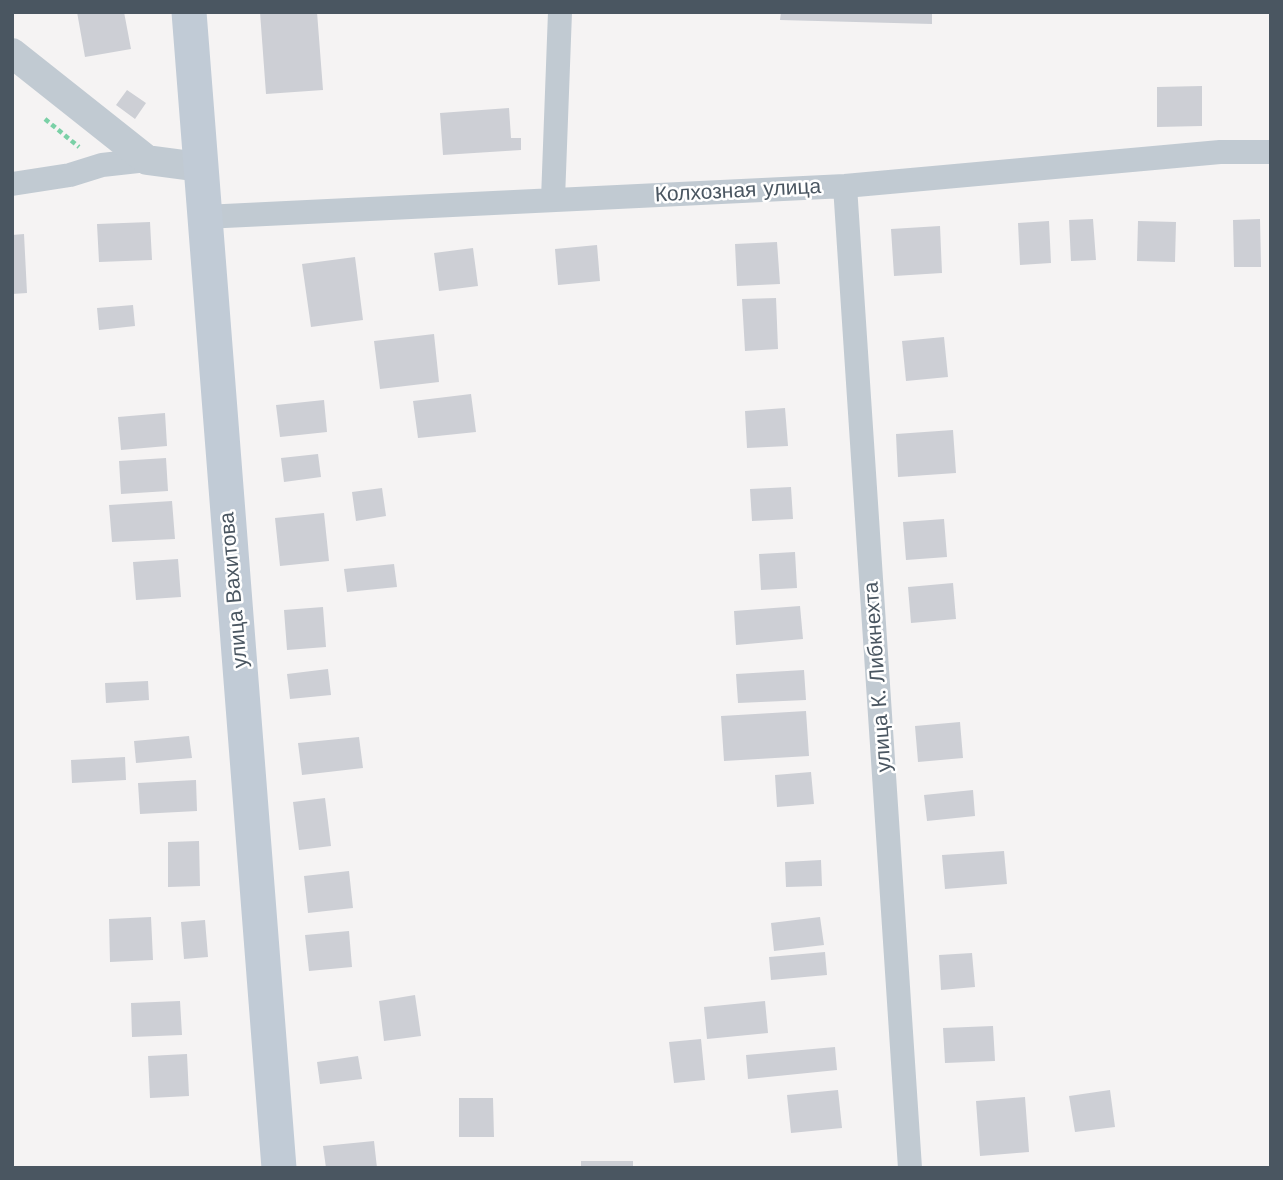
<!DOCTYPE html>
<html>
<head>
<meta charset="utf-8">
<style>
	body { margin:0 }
	#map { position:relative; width:1283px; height:1180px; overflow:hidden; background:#f5f3f3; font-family:"Work Sans",sans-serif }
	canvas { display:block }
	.frame { position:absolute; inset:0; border:14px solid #4a5661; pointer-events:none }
</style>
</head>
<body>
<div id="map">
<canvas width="1283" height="1180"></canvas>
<div class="frame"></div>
</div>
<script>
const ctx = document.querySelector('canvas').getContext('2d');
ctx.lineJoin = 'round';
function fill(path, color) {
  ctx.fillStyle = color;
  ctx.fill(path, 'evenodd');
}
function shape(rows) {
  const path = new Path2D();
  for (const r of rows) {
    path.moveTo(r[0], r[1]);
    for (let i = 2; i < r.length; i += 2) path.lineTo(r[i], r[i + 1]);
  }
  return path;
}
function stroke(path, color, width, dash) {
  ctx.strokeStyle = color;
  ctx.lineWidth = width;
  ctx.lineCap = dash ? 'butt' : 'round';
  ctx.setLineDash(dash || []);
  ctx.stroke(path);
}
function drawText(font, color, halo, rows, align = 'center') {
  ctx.font = font + ' "Work Sans",sans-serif';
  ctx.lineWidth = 5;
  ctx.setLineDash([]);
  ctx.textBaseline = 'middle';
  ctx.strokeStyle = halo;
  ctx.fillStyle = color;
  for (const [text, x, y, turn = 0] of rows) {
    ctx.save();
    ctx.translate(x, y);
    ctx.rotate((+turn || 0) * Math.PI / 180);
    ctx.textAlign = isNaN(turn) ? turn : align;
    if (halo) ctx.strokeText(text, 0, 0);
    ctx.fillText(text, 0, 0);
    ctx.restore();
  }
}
fill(shape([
	[77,12,124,12,131,49,85,57],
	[260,12,317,12,323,90,266,94],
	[781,12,932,12,932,24,780,20],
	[1202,86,1202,126,1157,127,1157,87],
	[127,90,146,103,135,119,116,105],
	[509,108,511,138,521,138,521,150,443,155,440,113],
	[1093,219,1096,260,1071,261,1069,220],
	[1260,219,1261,267,1234,267,1233,220],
	[1049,221,1051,263,1020,265,1018,223],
	[1138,221,1176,222,1175,262,1137,261],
	[150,222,152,260,99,262,97,224],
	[940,226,942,273,894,276,891,229],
	[24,234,27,293,12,294,12,235],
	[777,242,780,284,737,286,735,244],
	[597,245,600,281,558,285,555,249],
	[473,248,478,286,439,291,434,253],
	[355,257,363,320,311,327,302,264],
	[776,298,778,349,745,351,742,299],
	[133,305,135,326,99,330,97,308],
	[434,334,439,382,380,389,374,341],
	[944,337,948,377,906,381,902,341],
	[471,394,476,432,418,438,413,401],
	[324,400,327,432,280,437,276,405],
	[785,408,788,446,747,448,745,411],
	[165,413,167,446,121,450,118,417],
	[953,430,956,473,898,477,896,434],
	[318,454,321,477,284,482,281,458],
	[166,458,168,491,121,494,119,461],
	[791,487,793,519,752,521,750,489],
	[382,488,386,516,356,521,352,492],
	[172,501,175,539,112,542,109,505],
	[324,513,329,561,280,566,275,518],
	[944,519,947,557,906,560,903,522],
	[795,552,797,588,761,590,759,554],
	[178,559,181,597,136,600,133,562],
	[394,564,397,587,347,592,344,569],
	[953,583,956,619,911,623,908,587],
	[800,606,803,639,736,645,734,611],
	[323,607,326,647,287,650,284,610],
	[328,669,331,695,290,699,287,674],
	[804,670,806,700,738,703,736,674],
	[148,681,149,700,106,703,105,683],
	[806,711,809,756,724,761,721,716],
	[960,722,963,758,918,762,915,726],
	[189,736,192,758,136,763,134,741],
	[359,737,363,768,302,775,298,743],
	[125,757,126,780,72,783,71,760],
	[811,772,814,804,777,807,775,775],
	[196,780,197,811,140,814,138,783],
	[973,790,975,816,927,821,924,795],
	[325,798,331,846,299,850,293,802],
	[199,841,200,886,168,887,168,842],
	[1004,851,1007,884,945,889,942,855],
	[821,860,822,886,786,887,785,862],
	[349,871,353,908,308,913,304,876],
	[151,917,153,960,110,962,109,919],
	[820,917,824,945,774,951,771,923],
	[205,920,208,957,184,959,181,922],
	[349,931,352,967,309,971,305,935],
	[825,952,827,975,771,980,769,957],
	[972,953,975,987,941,990,939,955],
	[415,995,421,1036,384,1041,379,1001],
	[180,1001,182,1035,132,1037,131,1003],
	[765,1001,768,1033,707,1039,704,1007],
	[993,1026,995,1061,945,1063,943,1028],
	[701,1039,705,1080,674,1083,669,1042],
	[835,1047,837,1070,748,1079,746,1055],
	[187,1054,189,1096,150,1098,148,1056],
	[358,1056,362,1079,320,1084,317,1062],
	[838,1090,842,1128,791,1133,787,1095],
	[1110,1090,1115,1127,1075,1132,1069,1096],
	[1025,1097,1029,1152,980,1156,976,1101],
	[459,1098,493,1098,494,1137,459,1137],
	[374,1141,377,1168,326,1168,323,1146],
	[581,1161,633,1161,633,1168,581,1168]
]), '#cdcfd5');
stroke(shape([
	[45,119,79,147]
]), '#7ad0a6', 4.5, [5, 3.5]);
stroke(shape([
	[12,184,70,175,102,165,147,160],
	[845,186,910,1168],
	[553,199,560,12],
	[204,217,845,186,1220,152,1271,152]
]), '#c1cad2', 24);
stroke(shape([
	[12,53,147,160,200,167]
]), '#c1cad2', 30);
stroke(shape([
	[189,12,279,1168]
]), '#c1cbd6', 35);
drawText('21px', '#4a5661', '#fff', [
	["Колхозная улица",738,191,-3],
	["улица Вахитова",234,590,-95],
	["улица К. Либкнехта",878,677,-94]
]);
</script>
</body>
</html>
